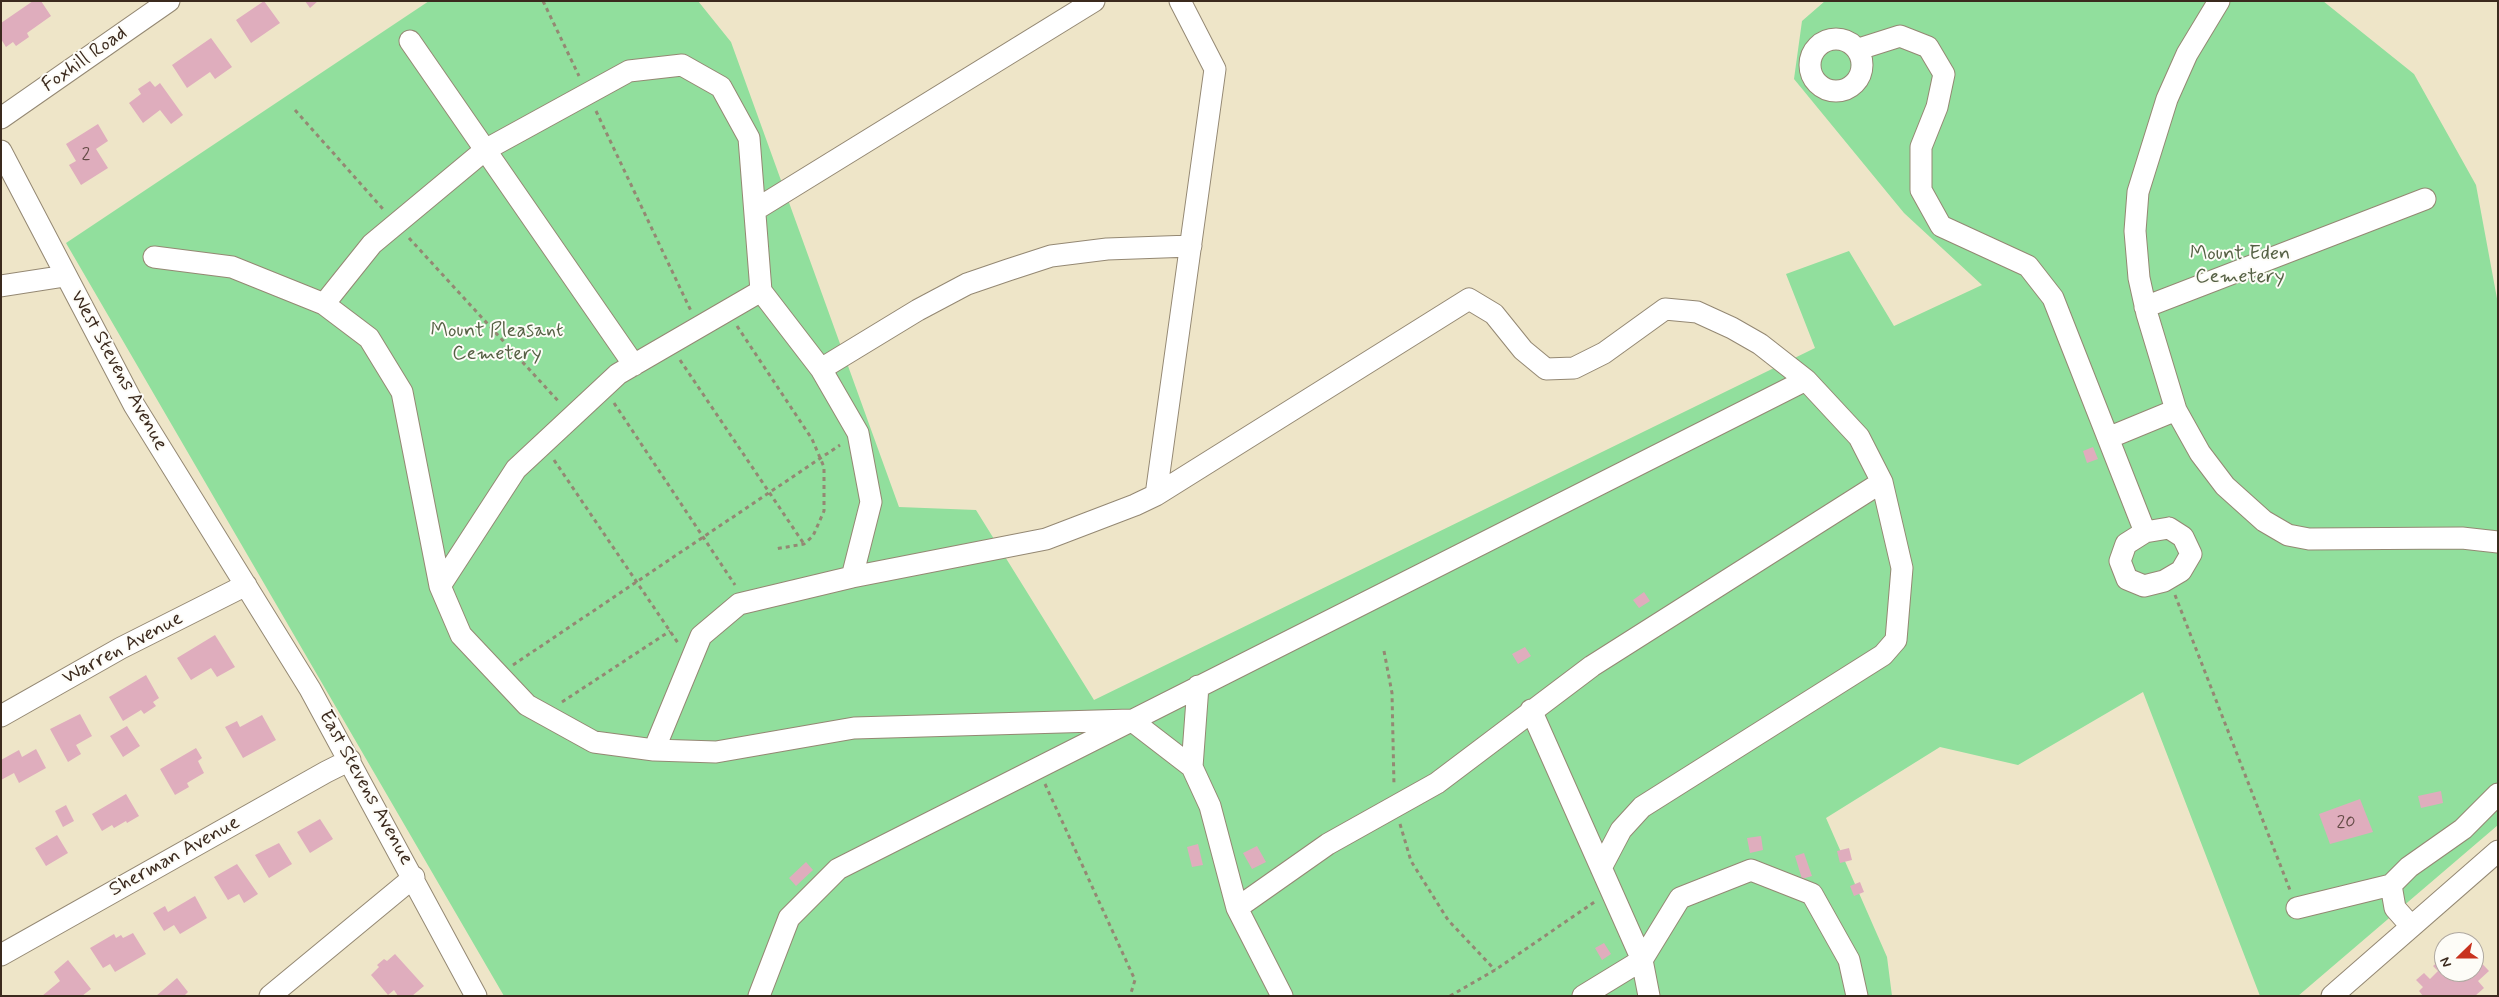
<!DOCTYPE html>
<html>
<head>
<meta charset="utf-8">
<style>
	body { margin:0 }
	#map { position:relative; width:2499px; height:997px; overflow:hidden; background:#eee5c8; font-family:Mynerve,sans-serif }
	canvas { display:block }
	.frame { position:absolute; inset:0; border:2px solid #3b2a1e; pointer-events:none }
	.north { position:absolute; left:2434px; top:932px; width:50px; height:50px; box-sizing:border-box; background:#fdfcf7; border:1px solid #afa8a0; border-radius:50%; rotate:248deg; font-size:14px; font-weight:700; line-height:20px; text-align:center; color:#3b2a1e }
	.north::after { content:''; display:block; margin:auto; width:18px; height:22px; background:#c8321e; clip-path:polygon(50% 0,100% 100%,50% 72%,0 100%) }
</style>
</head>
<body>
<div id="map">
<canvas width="2499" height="997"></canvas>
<div class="frame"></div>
<div class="north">N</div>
</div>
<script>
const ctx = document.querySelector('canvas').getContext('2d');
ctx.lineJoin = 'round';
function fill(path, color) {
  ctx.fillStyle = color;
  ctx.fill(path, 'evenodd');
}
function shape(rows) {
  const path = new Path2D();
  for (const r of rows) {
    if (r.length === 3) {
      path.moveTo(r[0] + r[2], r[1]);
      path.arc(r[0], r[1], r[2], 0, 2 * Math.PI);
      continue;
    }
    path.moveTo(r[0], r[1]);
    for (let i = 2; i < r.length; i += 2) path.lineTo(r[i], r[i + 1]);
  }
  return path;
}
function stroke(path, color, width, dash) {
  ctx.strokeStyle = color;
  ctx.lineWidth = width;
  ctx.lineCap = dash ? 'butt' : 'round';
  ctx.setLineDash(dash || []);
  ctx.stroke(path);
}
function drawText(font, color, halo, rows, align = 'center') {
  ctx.font = font + ' Mynerve,sans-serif';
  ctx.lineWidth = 4;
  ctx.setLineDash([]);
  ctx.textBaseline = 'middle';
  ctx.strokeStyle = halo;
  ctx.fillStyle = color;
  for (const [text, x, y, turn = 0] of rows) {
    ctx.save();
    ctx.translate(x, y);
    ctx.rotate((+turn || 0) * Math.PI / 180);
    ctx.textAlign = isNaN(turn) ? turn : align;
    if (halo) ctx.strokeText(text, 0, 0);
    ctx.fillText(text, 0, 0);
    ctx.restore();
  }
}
fill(shape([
	[429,1,698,1,731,42,899,507,976,510,1094,700,1815,348,1786,274,1849,251,1894,326,1982,285,1904,213,1794,79,1802,21,1825,1,2323,1,2414,74,2476,185,2498,304,2498,825,2298,996,2260,996,2143,692,2018,765,1940,747,1826,818,1887,957,1892,996,504,996,66,243]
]), '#91df9d');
fill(shape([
	[33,1,41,1,51,16,27,33,29,37,16,46,13,42,6,47,1,39,1,23],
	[264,1,280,23,251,43,236,20],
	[305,1,318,1,310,8],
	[211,38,232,67,215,79,210,72,187,88,172,65],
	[150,81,155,87,160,83,183,115,171,124,160,110,143,123,129,103,141,94,138,89],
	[98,124,108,141,96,149,108,168,81,185,69,165,76,161,66,144],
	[2093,447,2098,459,2087,463,2083,451],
	[1644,592,1650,601,1639,608,1633,600],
	[215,635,235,667,217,677,211,668,191,680,177,658],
	[1525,647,1531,656,1518,664,1512,654],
	[146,675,159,698,153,702,156,706,144,714,141,710,123,721,109,697],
	[80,714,92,736,76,745,81,754,68,762,50,729],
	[262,715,276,740,243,758,225,727,237,721,240,727],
	[127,726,140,746,123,757,110,736],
	[196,748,202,758,198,761,204,773,187,783,189,787,175,795,160,769],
	[36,749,46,768,19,783,14,773,1,780,1,760,19,750,22,757],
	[2441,791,2443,803,2421,808,2418,796],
	[126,794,139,816,127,823,126,821,114,828,112,825,102,831,92,814],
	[2360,799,2373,832,2330,844,2319,814],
	[66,805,74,821,63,827,55,811],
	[320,819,333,839,310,853,297,832],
	[57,835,68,853,46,866,35,848],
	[1761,836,1763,850,1750,853,1747,838],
	[279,843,292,864,269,878,255,855],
	[1198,844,1203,865,1192,867,1187,847],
	[1257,846,1266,862,1252,869,1243,853],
	[1849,848,1852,860,1840,863,1837,851],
	[1804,853,1812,876,1802,879,1795,856],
	[806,862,813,870,796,886,789,878],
	[237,864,258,894,244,903,239,894,228,900,214,877],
	[1860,882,1864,892,1854,896,1850,886],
	[195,896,207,918,180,934,174,925,164,931,153,913,165,906,168,912],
	[133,933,146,954,115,972,110,964,103,968,90,948,114,934,116,938,121,935,123,938],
	[1604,943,1611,954,1602,960,1595,948],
	[395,954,424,986,412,996,398,996,394,990,388,995,371,975,379,967,377,965,384,959,387,961],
	[2474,955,2489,971,2478,981,2484,988,2475,996,2423,996,2419,991,2423,987,2416,980,2424,973,2430,979,2438,971,2433,966,2440,960,2444,963,2444,972,2474,972],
	[68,960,91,989,82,996,42,996,60,981,54,972],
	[177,978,188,992,184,996,156,996]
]), '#dfadbd');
const minor = shape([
	[2219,1,2187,54,2167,99,2138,192,2135,231,2139,278,2147,314,2176,410,2200,453,2225,486,2264,521,2288,535,2309,539,2462,538,2498,542],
	[1836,65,26],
	[410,41,634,365],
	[1859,49,1900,36,1928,47,1944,74,1937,107,1921,147,1921,190,1941,226,2028,266,2053,298,2145,532],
	[1,118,169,1],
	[1,151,134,405,310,689,476,996],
	[755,210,1094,1],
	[154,257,232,267,324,304,369,338,402,392,440,586,461,635,527,705,594,742,654,750,716,752,854,728,1131,720,1192,767,1210,806,1237,908,1282,996],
	[1,286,65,276],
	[324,304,372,244,485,150,629,71,682,65,721,87,749,138,761,291,821,369,858,433,871,502,852,577,739,604,701,636,654,750],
	[2145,307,2425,199],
	[821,369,918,310,967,284,1008,270,1051,256,1107,249,1191,246],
	[2108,438,2176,410],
	[1156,495,1469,299,1494,314,1523,350,1546,369,1574,368,1604,353,1665,309,1697,312,1732,328,1760,344,1806,380],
	[2169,528,2183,537,2191,554,2181,571,2164,581,2144,586,2127,579,2120,561,2126,544,2145,532,2169,528],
	[852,577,1046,539,1135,505,1156,495,1215,69,1180,1],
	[440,586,516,469,603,388,618,374,761,291],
	[1531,710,1642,960,1649,996],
	[1,716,121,648,246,585],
	[1192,767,1198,686],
	[1237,908,1328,844,1437,783,1592,666,1882,482],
	[2297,908,2391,885],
	[2410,925,2395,908,2391,885,2409,867,2463,829,2498,794],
	[1,955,326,772,350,760],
	[270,996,414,877],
	[759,996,789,918,838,869,1806,380,1859,437,1882,482,1902,568,1896,640,1883,655,1642,807,1621,830,1601,868],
	[1583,996,1642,960,1680,898,1751,870,1812,894,1849,960,1857,996],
	[2332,996,2498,851]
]);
stroke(minor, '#948873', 23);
stroke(shape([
	[543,1,579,76],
	[295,110,383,209],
	[596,111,691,311],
	[409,238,560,403],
	[737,326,812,439,824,467,824,511,813,536,804,544,775,549],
	[680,360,804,544],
	[614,403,735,585],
	[554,460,678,643],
	[2175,595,2290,890],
	[1384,651,1392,693,1394,786],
	[513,665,840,445],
	[562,702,670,631],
	[1045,784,1135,980,1130,996],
	[1400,824,1411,861,1448,920,1495,970],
	[1450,996,1495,970,1596,901]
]), '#948873', 3, [4, 4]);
stroke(minor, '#fff', 21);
drawText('18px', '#644b46', null, [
	["2",86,155],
	["20",2346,823]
]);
drawText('20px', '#3b2a1e', '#fdfcf7', [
	["Foxhill Road",85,60,-35],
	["West Stevens Avenue",118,371,61],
	["Warren Avenue",123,649,-28],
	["East Stevens Avenue",365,788,61],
	["Sherman Avenue",175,857,-29]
]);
drawText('20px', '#556044', '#fdfcf7', [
	["Mount Eden",2240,255],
	["Cemetery",2240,278],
	["Mount Pleasant",497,332],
	["Cemetery",497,355]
]);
</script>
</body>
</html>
